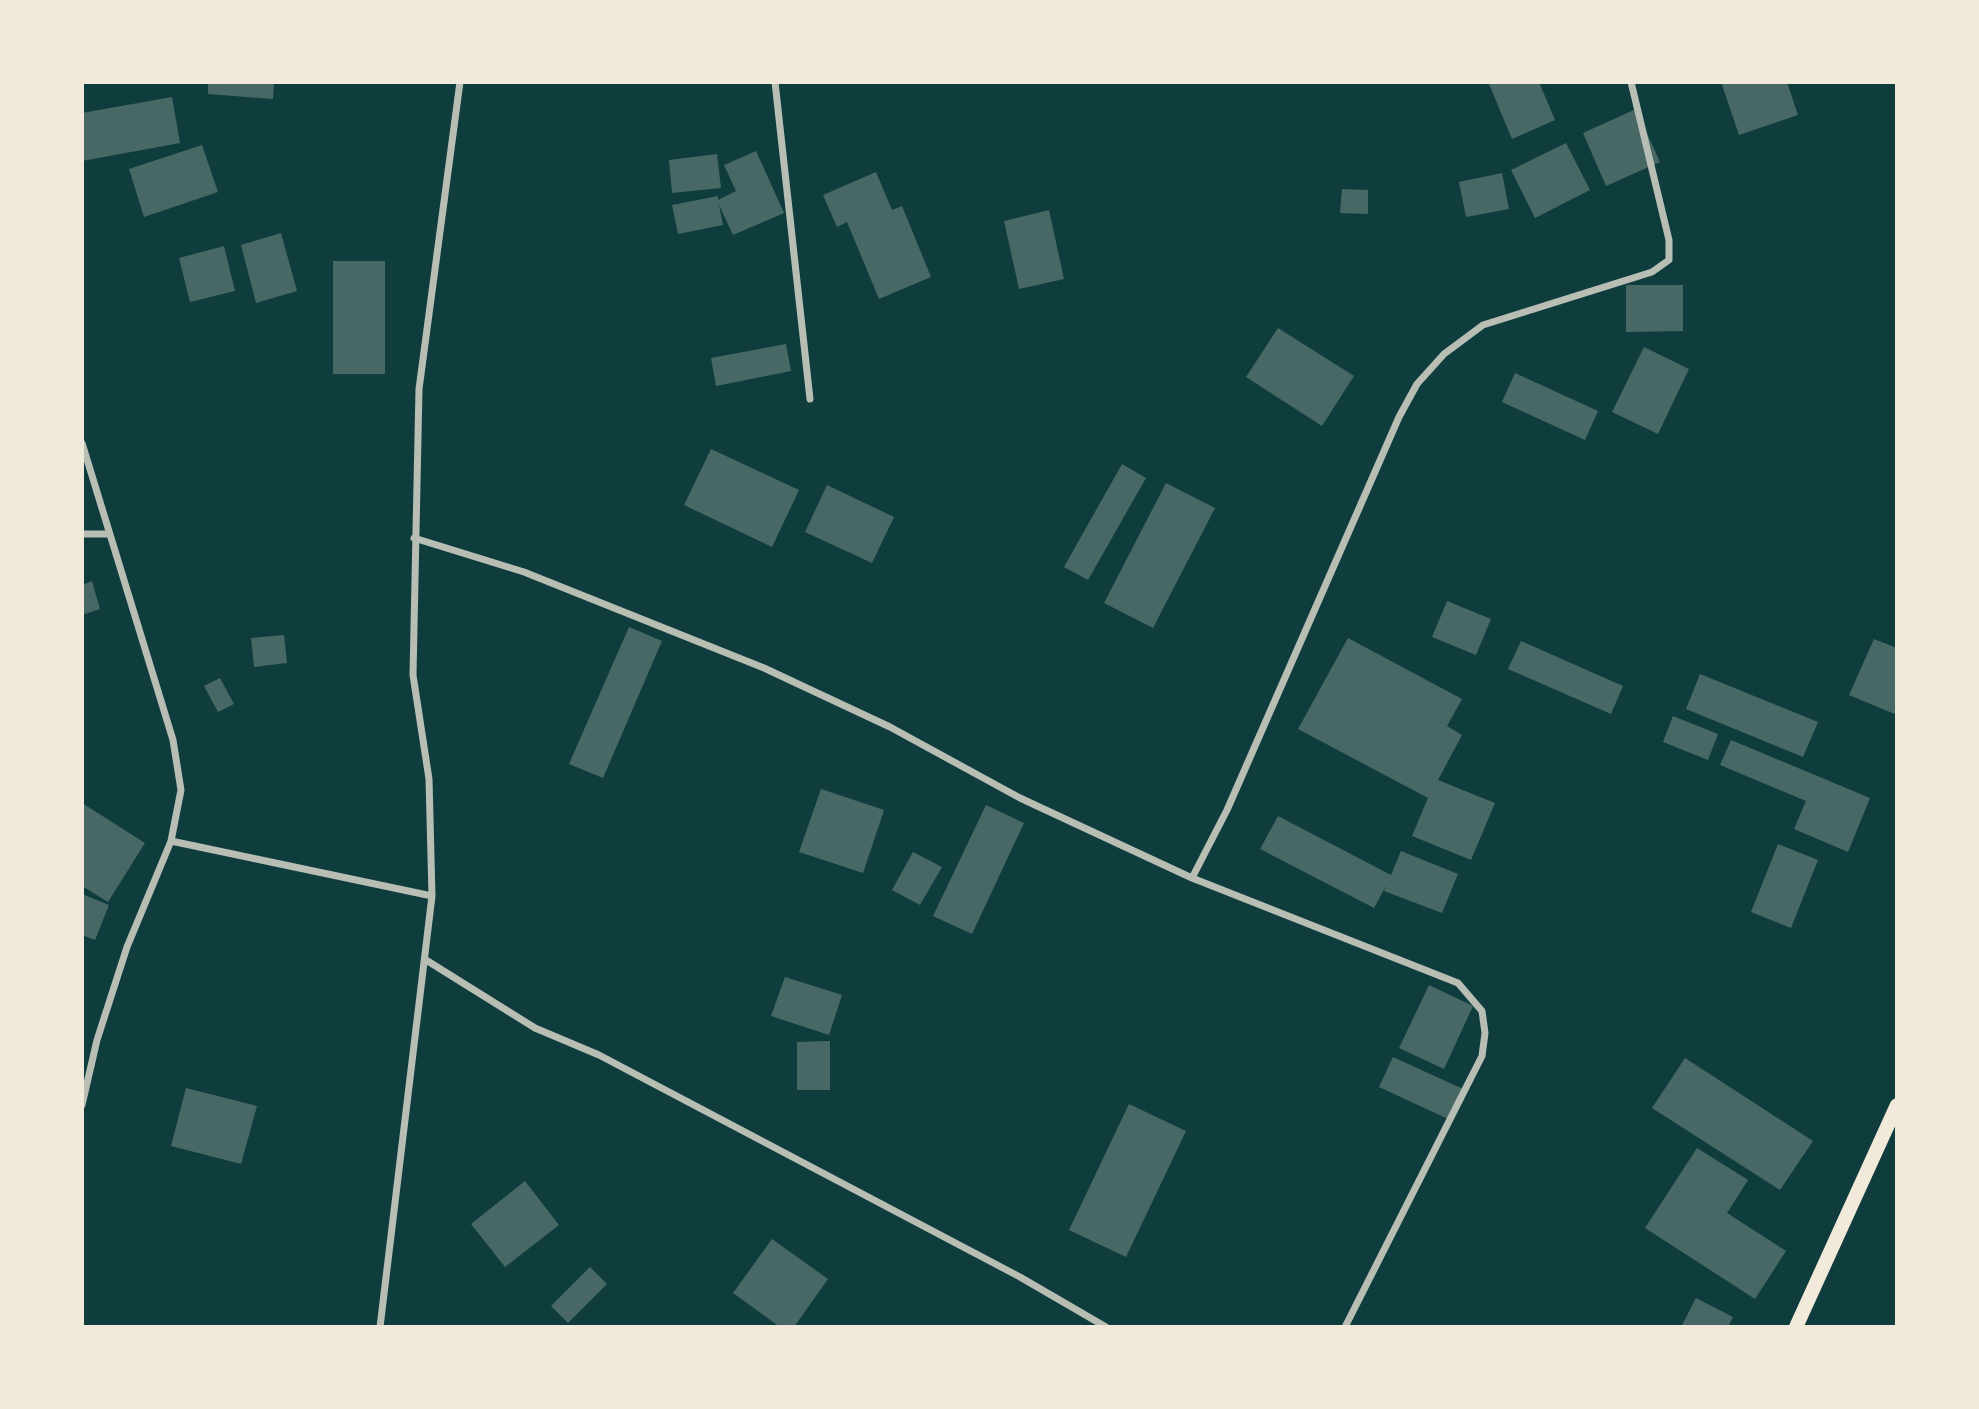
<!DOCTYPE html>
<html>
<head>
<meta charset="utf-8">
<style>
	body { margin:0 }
	#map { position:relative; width:1979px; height:1409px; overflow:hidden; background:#0f3d3e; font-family:"Crimson Pro",serif }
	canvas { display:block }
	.frame { position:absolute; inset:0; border:84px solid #f1e9da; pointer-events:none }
</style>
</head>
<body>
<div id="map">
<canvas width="1979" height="1409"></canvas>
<div class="frame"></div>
</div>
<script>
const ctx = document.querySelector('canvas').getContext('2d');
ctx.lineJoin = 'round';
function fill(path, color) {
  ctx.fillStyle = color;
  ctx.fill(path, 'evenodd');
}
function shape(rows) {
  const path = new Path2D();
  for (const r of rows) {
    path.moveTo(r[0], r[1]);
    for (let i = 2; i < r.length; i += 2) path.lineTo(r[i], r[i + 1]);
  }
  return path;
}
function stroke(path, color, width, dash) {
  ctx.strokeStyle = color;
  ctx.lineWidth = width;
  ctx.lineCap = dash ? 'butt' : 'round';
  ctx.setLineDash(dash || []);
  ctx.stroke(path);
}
fill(shape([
	[208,82,274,82,273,99,208,94],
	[1494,82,1539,82,1555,120,1512,139,1489,84],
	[1721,82,1787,82,1798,115,1739,135],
	[172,97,180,143,82,161,82,113],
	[1636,109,1660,162,1606,186,1583,133],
	[1566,143,1590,190,1535,218,1511,170],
	[202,145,218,192,144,217,129,169],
	[756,151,784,213,733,235,719,205,723,225,678,234,672,205,718,196,718,200,736,191,724,165],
	[717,154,721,188,672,193,669,160],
	[876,172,892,210,902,206,931,277,879,299,847,222,837,227,823,195],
	[1502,173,1509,209,1466,217,1459,182],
	[1342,189,1368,190,1368,214,1340,213],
	[1049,210,1064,279,1019,289,1004,221],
	[281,233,297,291,256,303,241,245],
	[224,246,235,291,190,302,179,258],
	[333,261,385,261,385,374,333,374],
	[1626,285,1683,285,1683,331,1626,332],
	[1278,328,1354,376,1322,426,1246,377],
	[786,344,791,371,716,386,711,358],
	[1644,347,1689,369,1658,434,1612,412],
	[1515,373,1598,411,1585,440,1502,402],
	[711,449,799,490,772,547,684,505],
	[1122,464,1146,478,1088,580,1064,567],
	[1166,483,1215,508,1153,628,1104,603],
	[827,485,894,517,872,563,805,532],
	[92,581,100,609,82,615,82,585],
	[1447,601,1491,619,1476,655,1432,637],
	[629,627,662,641,603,778,569,764],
	[284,635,287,663,254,667,251,638],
	[1348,638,1462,699,1447,726,1462,735,1438,780,1495,803,1471,860,1412,836,1428,798,1298,729],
	[1874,639,1897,648,1897,715,1849,695],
	[1521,641,1623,686,1611,714,1508,669],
	[1700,674,1818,722,1803,757,1686,709],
	[220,678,234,704,218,712,204,686],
	[1673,716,1718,734,1708,760,1663,742],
	[1731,740,1870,798,1848,852,1794,829,1806,801,1720,765],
	[821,789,884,810,863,873,799,852],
	[82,803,145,843,108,902,82,886],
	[986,805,1024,823,972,934,933,916],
	[1278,816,1391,875,1401,851,1458,874,1442,913,1384,891,1387,884,1374,908,1260,849],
	[1778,844,1818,860,1791,928,1751,912],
	[913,852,942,867,920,905,892,890],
	[82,894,109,905,95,940,82,935],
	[785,977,842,995,829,1035,771,1016],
	[1429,985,1473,1006,1444,1069,1399,1048],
	[830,1041,830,1090,797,1090,797,1042],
	[1393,1057,1463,1089,1448,1119,1379,1087],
	[1685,1058,1813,1141,1780,1190,1652,1108],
	[186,1088,257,1106,241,1164,171,1146],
	[1129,1104,1186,1131,1126,1257,1069,1230],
	[1697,1148,1748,1180,1727,1213,1786,1251,1755,1299,1645,1228],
	[525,1181,559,1225,505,1267,471,1224],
	[772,1239,828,1279,794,1327,780,1327,733,1293],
	[590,1267,607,1284,568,1323,551,1306],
	[1696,1298,1733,1317,1728,1327,1681,1327]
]), '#486865');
stroke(shape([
	[775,82,810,399],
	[82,443,173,740,181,790,171,841,127,947,97,1040,82,1105],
	[82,534,109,534],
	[414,538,524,572,764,668,890,727,1020,798,1192,878,1458,983,1482,1011,1485,1033,1482,1056,1345,1327],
	[171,841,432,896],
	[1192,878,1227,810,1399,417,1417,384,1444,354,1483,325,1652,272,1669,260,1669,240,1631,82],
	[426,960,535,1028,599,1055,1020,1277,1106,1327],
	[380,1327,432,896,429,779,413,675,419,389,460,82]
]), '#b8beb3', 7);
stroke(shape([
	[1796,1327,1897,1105]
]), '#f1e9da', 14);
</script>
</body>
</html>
